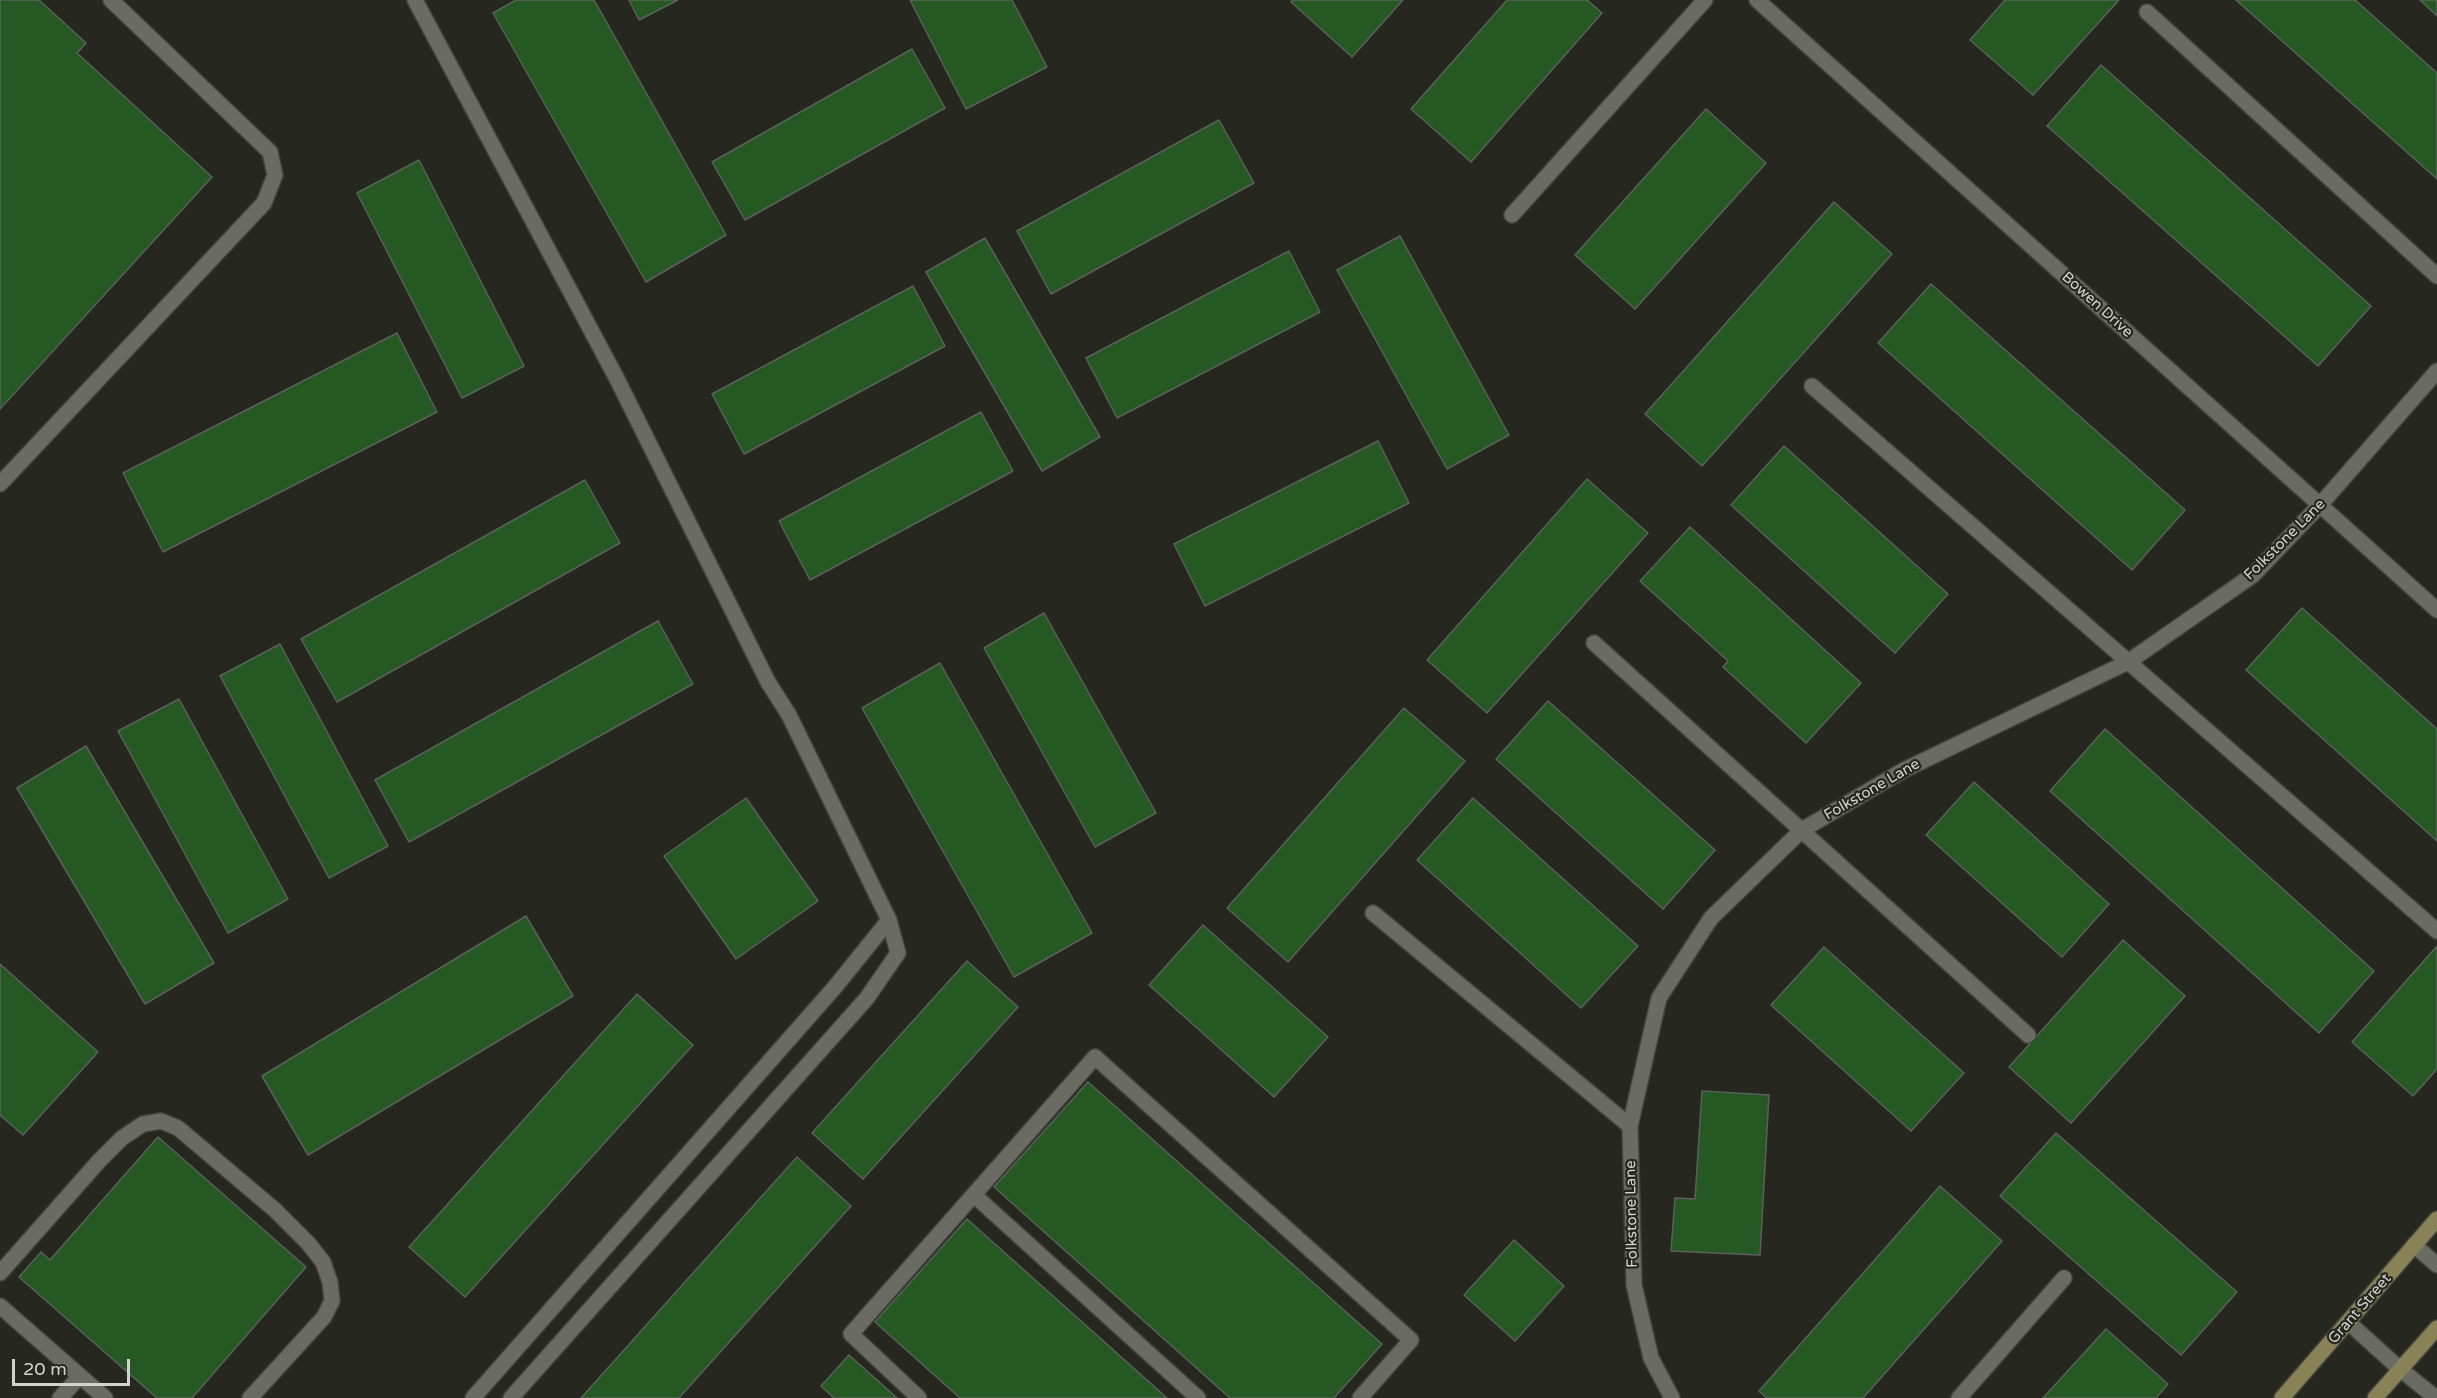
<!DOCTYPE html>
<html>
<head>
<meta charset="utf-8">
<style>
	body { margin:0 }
	#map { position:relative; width:2437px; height:1398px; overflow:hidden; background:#262820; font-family:"Varela Round",sans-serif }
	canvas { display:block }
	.scale { position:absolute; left:12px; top:1359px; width:118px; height:27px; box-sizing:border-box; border:3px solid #d2d3ce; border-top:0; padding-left:8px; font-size:18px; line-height:21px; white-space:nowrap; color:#d2d3ce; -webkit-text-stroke:4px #262820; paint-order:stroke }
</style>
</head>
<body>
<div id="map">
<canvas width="2437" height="1398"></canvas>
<div class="scale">20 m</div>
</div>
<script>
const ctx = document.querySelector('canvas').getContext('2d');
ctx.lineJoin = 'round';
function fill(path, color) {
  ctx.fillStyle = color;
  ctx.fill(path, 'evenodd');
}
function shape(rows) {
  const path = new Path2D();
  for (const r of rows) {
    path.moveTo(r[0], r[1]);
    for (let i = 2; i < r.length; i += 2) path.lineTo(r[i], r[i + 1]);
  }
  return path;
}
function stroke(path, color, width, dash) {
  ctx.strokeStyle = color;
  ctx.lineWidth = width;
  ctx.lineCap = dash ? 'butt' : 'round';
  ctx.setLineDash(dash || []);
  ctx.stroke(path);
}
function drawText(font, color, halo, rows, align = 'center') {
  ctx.font = font + ' "Varela Round",sans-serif';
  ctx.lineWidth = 4.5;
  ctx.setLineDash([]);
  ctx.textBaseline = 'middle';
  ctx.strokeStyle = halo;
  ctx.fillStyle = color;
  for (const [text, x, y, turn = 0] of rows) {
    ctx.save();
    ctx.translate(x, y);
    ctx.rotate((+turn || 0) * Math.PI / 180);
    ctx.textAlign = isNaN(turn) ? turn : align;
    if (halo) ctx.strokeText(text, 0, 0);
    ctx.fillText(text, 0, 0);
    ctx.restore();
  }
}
const building = shape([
	[0,0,39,0,86,43,77,53,212,177,0,409,0,0],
	[516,0,594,0,726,235,646,282,493,13,516,0],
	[629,0,678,0,639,20,629,0],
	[910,0,1012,0,1047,67,966,109,910,0],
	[1292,0,1403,0,1352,57,1291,2,1292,0],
	[1507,0,1587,0,1602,13,1471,162,1411,109,1507,0],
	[2005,0,2119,0,2033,95,1970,40,2005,0],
	[2236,0,2355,0,2437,73,2437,179,2236,0],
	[2420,0,2437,0,2437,16,2420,0],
	[912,49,945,108,745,220,712,162,912,49],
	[2101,65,2371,306,2318,366,2047,126,2101,65],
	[1706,109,1766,163,1635,309,1575,255,1706,109],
	[1219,120,1254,183,1051,294,1017,231,1219,120],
	[419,160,524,366,462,398,357,193,419,160],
	[1834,202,1892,254,1702,466,1645,414,1834,202],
	[1400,236,1509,435,1447,469,1337,270,1400,236],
	[985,238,1100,437,1042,471,926,272,985,238],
	[1289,251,1320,312,1117,418,1086,358,1289,251],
	[1931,284,2185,510,2132,570,1878,343,1931,284],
	[913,286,945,346,744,454,712,394,913,286],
	[397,333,437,412,163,552,123,473,397,333],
	[981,412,1013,471,810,580,779,521,981,412],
	[1378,441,1409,503,1205,606,1174,544,1378,441],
	[1784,446,1948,594,1895,653,1731,505,1784,446],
	[1587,479,1648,533,1487,713,1427,660,1587,479],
	[585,480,620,543,337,702,301,639,585,480],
	[1690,527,1861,683,1806,743,1723,667,1728,661,1640,581,1690,527],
	[2302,608,2437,729,2437,841,2246,670,2302,608],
	[1044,613,1156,813,1095,847,984,648,1044,613],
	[658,621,693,684,409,842,375,780,658,621],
	[280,644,388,846,329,878,220,676,280,644],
	[940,663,1092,933,1014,977,862,708,940,663],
	[179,699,288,899,228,933,118,731,179,699],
	[1548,701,1715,850,1663,909,1496,759,1548,701],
	[1404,708,1465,761,1288,962,1227,908,1404,708],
	[2105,729,2374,971,2319,1033,2050,791,2105,729],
	[86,746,214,963,145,1004,17,788,86,746],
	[1974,782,2109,904,2062,957,1926,835,1974,782],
	[746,798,818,901,736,959,664,856,746,798],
	[1473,798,1638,946,1581,1008,1417,860,1473,798],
	[526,916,573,996,308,1155,262,1076,526,916],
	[1203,925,1328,1037,1274,1097,1149,985,1203,925],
	[2123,940,2185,996,2071,1123,2009,1067,2123,940],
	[2437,946,2437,1069,2413,1096,2352,1042,2437,946],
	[1824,947,1964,1073,1911,1131,1771,1005,1824,947],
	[967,961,1018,1007,863,1179,812,1133,967,961],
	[0,964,98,1052,23,1135,0,1115,0,964],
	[637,994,693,1045,465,1297,409,1247,637,994],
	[1088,1082,1382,1344,1334,1398,1230,1398,994,1187,1088,1082],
	[1702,1091,1769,1095,1760,1255,1671,1251,1675,1198,1695,1199,1702,1091],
	[2056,1133,2237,1292,2181,1355,2000,1196,2056,1133],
	[158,1137,306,1267,192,1398,157,1398,19,1277,41,1252,50,1260,158,1137],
	[797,1157,851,1206,679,1398,581,1398,797,1157],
	[1940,1186,2002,1241,1863,1398,1767,1398,1759,1391,1940,1186],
	[967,1219,1167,1398,960,1398,875,1322,967,1219],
	[1514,1240,1564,1286,1515,1341,1464,1295,1514,1240],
	[2106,1329,2168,1384,2156,1398,2043,1398,2106,1329],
	[849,1355,897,1398,834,1398,821,1386,849,1355]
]);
fill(building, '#255822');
stroke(building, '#5a615a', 1.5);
const lane = shape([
	[415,0,616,377,768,682,789,715,889,920,898,953,867,998,511,1398],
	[2147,12,2437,276],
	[1512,215,1705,0],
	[1812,386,2437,931],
	[0,484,264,203,275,175,270,152,111,0],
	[1594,643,2028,1035],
	[1373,913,1630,1126],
	[974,1195,1198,1398],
	[0,1273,99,1161,122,1138,143,1124,161,1121,178,1128,275,1210,308,1243,323,1262,330,1282,332,1301,324,1317,250,1398],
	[0,1306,80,1376,60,1398],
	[2400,1369,2436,1398],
	[80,1376,105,1398],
	[473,1398,835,987,889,920],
	[919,1398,851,1334,1095,1057,1411,1340,1360,1398],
	[1672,1398,1651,1358,1634,1285,1630,1126,1659,998,1711,918,1802,830,1904,770,2128,662,2253,575,2320,505,2437,371],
	[1959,1398,2064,1278]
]);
const street = shape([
	[1757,0,2437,610],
	[2414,1245,2437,1265],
	[2348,1322,2400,1369]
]);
const secondary = shape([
	[2282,1398,2437,1219],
	[2375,1398,2437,1328]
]);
stroke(lane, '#42433c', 18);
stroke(street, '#42433c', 18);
stroke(secondary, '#42433c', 18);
stroke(lane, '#6a6c63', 15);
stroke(street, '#6a6c63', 15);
stroke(secondary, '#898257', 15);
drawText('15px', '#d2d3ce', '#262820', [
	["Bowen Drive",2097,305,42],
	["Folkstone Lane",2285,540,-45],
	["Folkstone Lane",1872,790,-30],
	["Folkstone Lane",1632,1214,-91],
	["Grant Street",2360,1309,-49]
]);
</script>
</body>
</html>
